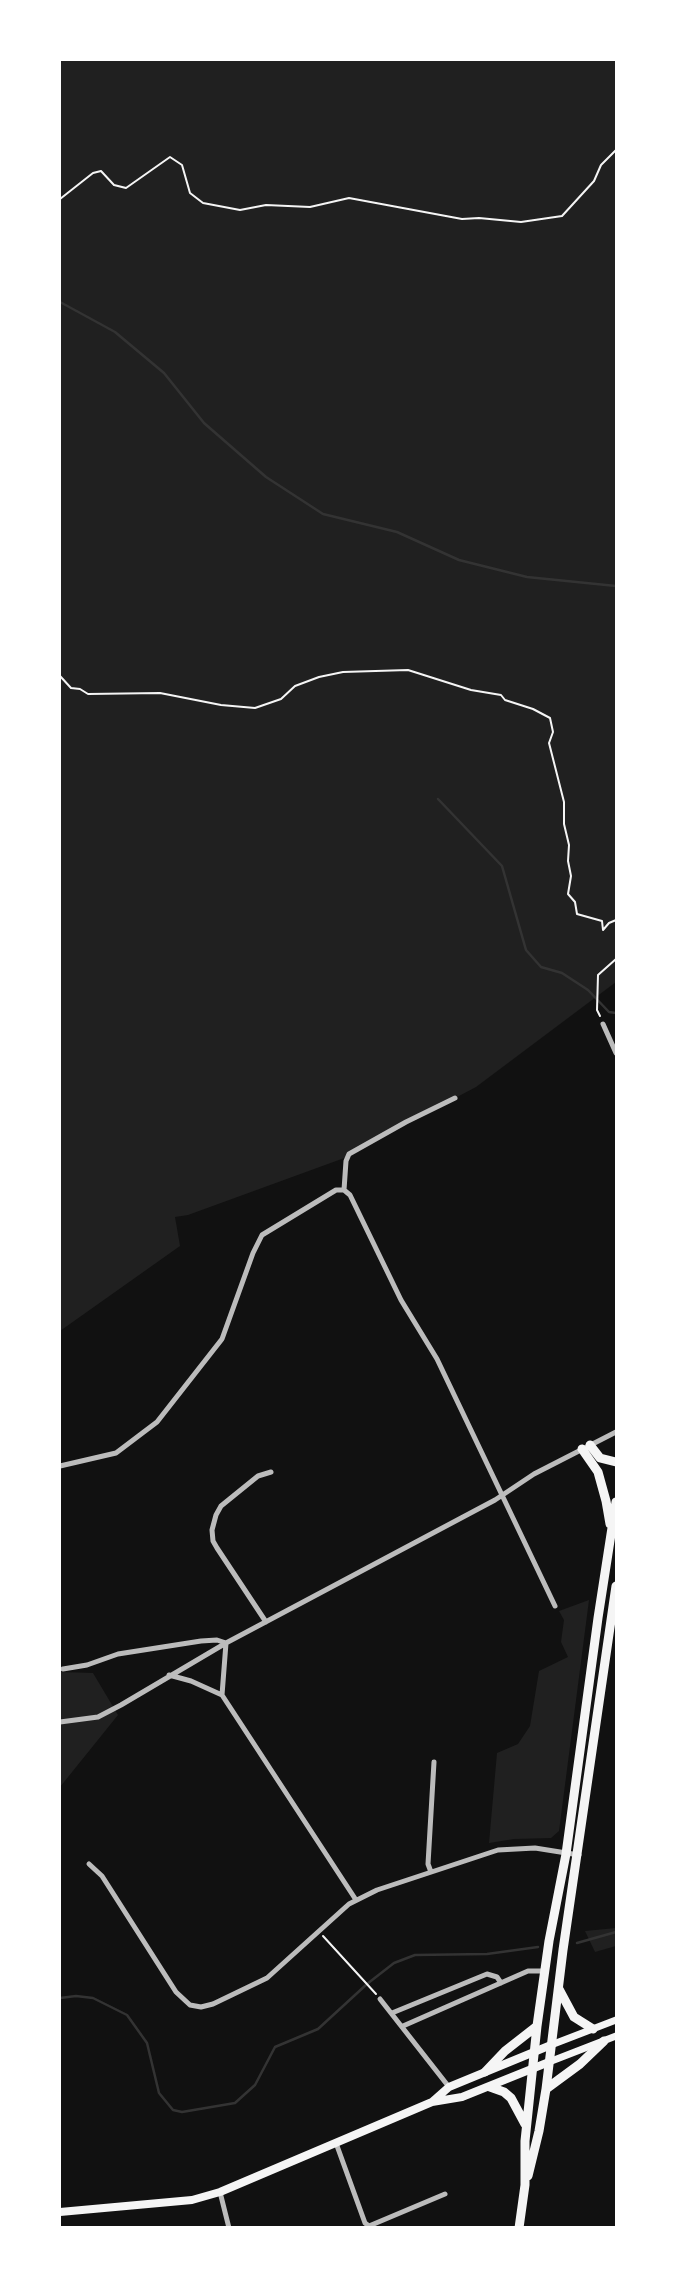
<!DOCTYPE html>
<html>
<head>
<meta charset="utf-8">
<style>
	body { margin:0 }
	#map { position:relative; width:676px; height:2287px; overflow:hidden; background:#111; font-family:"Roboto Condensed",sans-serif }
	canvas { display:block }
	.frame { position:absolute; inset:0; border:61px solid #fff; pointer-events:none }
</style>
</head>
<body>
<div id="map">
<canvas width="676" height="2287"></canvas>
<div class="frame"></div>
</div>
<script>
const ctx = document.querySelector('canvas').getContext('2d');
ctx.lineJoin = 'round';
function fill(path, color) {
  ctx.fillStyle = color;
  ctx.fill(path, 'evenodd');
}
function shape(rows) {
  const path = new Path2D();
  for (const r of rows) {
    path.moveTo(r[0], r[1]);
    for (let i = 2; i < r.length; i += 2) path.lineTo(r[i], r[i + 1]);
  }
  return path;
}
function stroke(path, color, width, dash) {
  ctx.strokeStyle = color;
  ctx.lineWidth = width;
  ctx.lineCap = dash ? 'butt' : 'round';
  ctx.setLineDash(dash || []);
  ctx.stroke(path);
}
fill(shape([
	[60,60,616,60,616,982,476,1087,353,1152,347,1157,188,1215,175,1217,180,1246,60,1331],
	[589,1600,559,1831,551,1838,514,1839,489,1843,497,1753,518,1744,530,1726,539,1671,568,1657,561,1642,564,1620,559,1611],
	[60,1672,93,1673,118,1715,60,1787],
	[616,1928,616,1946,595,1952,585,1931]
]), '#202020');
stroke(shape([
	[60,302,115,332,164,373,204,423,266,477,323,514,397,532,459,560,527,577,616,586],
	[438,799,502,866,526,950,541,967,562,973,588,990,609,1012,616,1013],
	[577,1943,616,1932],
	[60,1998,76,1996,93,1998,127,2015,147,2043,159,2093,173,2110,182,2112,235,2103,255,2085,275,2047,318,2029,367,1984,394,1963,415,1955,487,1954,538,1947]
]), '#333', 2.5);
stroke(shape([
	[60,199,93,173,101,171,114,185,126,188,170,157,182,165,190,193,203,203,240,210,266,205,310,207,349,198,462,219,479,218,521,222,562,216,594,181,601,165,616,150],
	[60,676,71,688,80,689,88,694,160,693,221,705,255,708,281,699,295,686,319,677,343,672,408,670,471,690,501,695,505,700,533,709,550,718,553,732,549,743,564,802,564,824,569,845,568,861,571,876,568,894,575,902,577,914,602,921,603,930,609,923,616,920],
	[600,1016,597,1010,598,975,616,959],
	[323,1936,376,1994]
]), '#f5f5f5', 2);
stroke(shape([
	[603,1024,616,1053],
	[455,1098,406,1122,349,1154,346,1161,344,1190,350,1195,401,1300,437,1359,555,1606],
	[60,1466,116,1453,157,1422,222,1339,253,1253,262,1235,336,1190,344,1190],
	[266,1622,217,1548,213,1541,212,1530,216,1515,221,1506,258,1476,271,1472],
	[63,1669,87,1665,118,1654,201,1641,217,1640,226,1643,222,1695],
	[169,1675,191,1681,222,1695,356,1900],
	[60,1722,98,1717,121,1705,226,1643,495,1500,534,1474,616,1432],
	[89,1864,102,1876,176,1992,190,2005,201,2007,213,2004,267,1978,349,1904,377,1890,498,1850,535,1848,579,1855],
	[431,1872,428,1864,434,1762],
	[380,1999,449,2087],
	[392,2013,487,1974,497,1977,501,1983],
	[403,2026,528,1971,544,1971],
	[336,2143,365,2223,369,2226,445,2194],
	[220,2192,229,2228]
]), '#bcbcbc', 5);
stroke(shape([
	[551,2045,616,2020],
	[549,2062,616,2036]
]), '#f5f5f5', 7);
stroke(shape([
	[432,2102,462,2097,549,2062],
	[60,2212,192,2200,220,2192,432,2102,449,2087,551,2045]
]), '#f5f5f5', 8);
stroke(shape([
	[590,1445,600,1458,616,1462],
	[582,1449,598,1472,606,1501,610,1524],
	[559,1989,574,2017,593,2029],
	[485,2072,505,2051,537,2026],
	[490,2087,504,2092,511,2098,525,2124],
	[546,2089,580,2064,604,2041],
	[528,2176,539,2131,546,2089,563,1950,616,1586],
	[519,2228,525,2185,525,2141,537,2026,549,1941,566,1854,598,1618,616,1502]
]), '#f5f5f5', 9);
</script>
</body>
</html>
